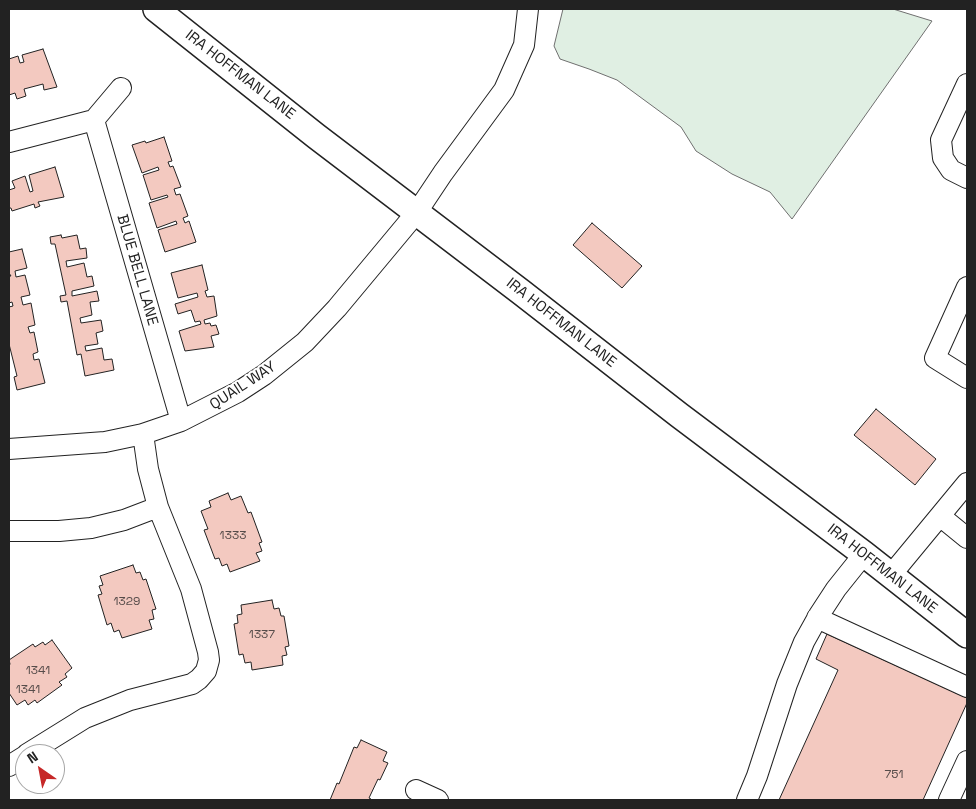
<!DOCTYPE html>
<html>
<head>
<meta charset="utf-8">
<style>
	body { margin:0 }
	#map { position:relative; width:976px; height:809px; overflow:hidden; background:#fff; font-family:"Space Grotesk",sans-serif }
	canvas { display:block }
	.frame { position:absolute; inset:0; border:10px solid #222; pointer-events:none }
	.north { position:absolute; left:15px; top:744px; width:50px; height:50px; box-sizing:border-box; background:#fff; border:1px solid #a7a7a7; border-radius:50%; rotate:327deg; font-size:14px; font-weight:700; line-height:20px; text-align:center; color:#222 }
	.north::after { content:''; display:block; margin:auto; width:18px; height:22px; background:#c62828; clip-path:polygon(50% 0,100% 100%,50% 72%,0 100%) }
</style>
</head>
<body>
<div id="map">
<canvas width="976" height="809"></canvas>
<div class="frame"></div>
<div class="north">N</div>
</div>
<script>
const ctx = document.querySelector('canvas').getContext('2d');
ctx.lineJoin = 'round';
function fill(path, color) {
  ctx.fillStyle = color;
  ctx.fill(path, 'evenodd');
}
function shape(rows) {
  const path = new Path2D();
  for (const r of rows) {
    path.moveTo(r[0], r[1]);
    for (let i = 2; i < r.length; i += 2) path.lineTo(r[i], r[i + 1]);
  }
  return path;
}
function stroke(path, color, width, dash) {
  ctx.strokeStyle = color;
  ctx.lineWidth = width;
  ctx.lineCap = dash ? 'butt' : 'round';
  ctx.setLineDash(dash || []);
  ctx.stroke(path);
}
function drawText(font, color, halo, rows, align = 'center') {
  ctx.font = font + ' "Space Grotesk",sans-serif';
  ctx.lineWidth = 4;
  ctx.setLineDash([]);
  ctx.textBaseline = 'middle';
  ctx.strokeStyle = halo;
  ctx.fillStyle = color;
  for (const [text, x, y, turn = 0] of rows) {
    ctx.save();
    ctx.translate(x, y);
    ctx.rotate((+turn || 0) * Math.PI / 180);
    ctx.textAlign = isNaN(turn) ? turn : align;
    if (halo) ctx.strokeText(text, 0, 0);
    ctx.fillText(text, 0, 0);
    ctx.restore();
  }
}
const green = shape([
	[563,9,893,9,932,21,792,219,770,192,732,174,696,151,681,127,617,80,589,69,560,59,554,46,563,9]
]);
fill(green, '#e0efe3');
stroke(green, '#6f6f6f', 1);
const building = shape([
	[43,49,57,87,44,90,43,84,24,89,26,96,17,99,15,93,9,95,9,59,18,56,20,63,24,62,22,55,43,49],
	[164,137,172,161,168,162,170,167,173,166,181,187,174,189,176,195,180,194,188,216,183,218,185,223,189,221,196,242,165,252,158,230,177,224,176,221,157,228,149,203,168,197,167,195,151,200,143,175,159,170,158,167,142,173,132,145,145,141,146,143,164,137],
	[55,167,64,197,38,202,40,206,35,208,34,204,12,211,11,208,9,208,9,190,15,188,12,181,25,176,30,192,33,191,29,175,55,167],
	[592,223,642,266,622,288,573,245,592,223],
	[61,235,62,238,77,235,80,249,86,248,87,258,66,261,67,267,84,263,87,277,92,276,94,286,72,291,72,296,97,291,99,301,90,302,92,315,80,318,81,323,101,320,103,331,96,333,98,344,85,346,86,351,102,348,104,360,112,359,114,370,85,376,81,354,77,355,67,301,61,302,60,296,66,295,55,244,51,244,50,237,61,235],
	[22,249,27,268,15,271,16,277,25,275,30,295,21,297,23,305,31,303,35,325,28,327,30,333,34,332,38,352,33,354,34,360,39,359,45,383,17,390,14,377,17,376,9,344,9,307,13,306,12,302,9,303,9,276,11,276,9,273,9,252,22,249],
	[202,265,208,290,205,291,207,297,214,296,217,316,204,320,205,324,210,323,211,326,216,325,219,334,211,336,214,347,185,351,179,331,201,324,200,321,195,322,191,310,178,314,175,304,198,297,197,293,178,298,171,273,202,265],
	[876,409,936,459,915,485,854,435,876,409],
	[228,493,231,500,241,496,248,513,251,512,262,542,259,543,262,551,256,553,260,561,230,572,227,564,222,566,219,558,215,559,204,530,208,529,201,511,211,507,209,501,228,493],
	[133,565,136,573,140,572,143,580,146,579,156,609,152,610,154,619,149,620,152,629,122,638,119,630,114,632,111,623,107,625,98,595,102,594,99,586,103,585,100,576,133,565],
	[272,600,274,609,279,608,281,616,284,616,289,646,285,647,287,655,282,656,283,665,252,670,251,662,245,663,243,654,239,655,234,624,238,623,237,615,242,614,241,605,272,600],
	[827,634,967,698,967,703,923,800,779,800,838,670,816,659,827,634],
	[52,640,72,668,65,674,67,677,59,682,62,685,37,703,35,700,28,705,25,700,17,705,9,693,9,666,10,664,9,660,33,644,35,647,43,642,45,645,52,640],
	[361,740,387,752,383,761,388,763,380,780,378,779,369,798,371,799,370,800,330,800,337,783,339,784,354,747,357,748,361,740]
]);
fill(building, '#f3c9c0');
stroke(building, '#222', 1);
const minor = shape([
	[967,84,941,140,943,158,951,170,967,178],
	[94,120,181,421],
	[9,142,94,120,121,88],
	[967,287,935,358,967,378],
	[9,449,105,442,143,434,181,421,238,392,264,375,305,342,337,308,417,212,443,173,504,90,524,45,528,9],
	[940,516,967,538],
	[9,531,59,531,91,528,124,520,158,507],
	[891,575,967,483],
	[817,618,967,687],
	[27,754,85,718,130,700,192,684,199,679,206,671,209,660,208,652,191,589,158,507,148,469,143,434],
	[9,766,25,756],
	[416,790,438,800],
	[747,800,757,776,787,684,804,642,819,615,836,589,864,554],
	[949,800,967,761]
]);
const major = shape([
	[156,9,316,136,521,292,679,415,864,554,967,635]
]);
stroke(minor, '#222', 22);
stroke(major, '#222', 28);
stroke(minor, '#fff', 20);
stroke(major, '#fff', 25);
drawText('12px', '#564c4a', null, [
	["1333",233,536],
	["1329",127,602],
	["1337",262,635],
	["1341",38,671],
	["1341",28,690],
	["751",894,775]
]);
drawText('15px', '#222', '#fff', [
	["IRA HOFFMAN LANE",240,75,38],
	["BLUE BELL LANE",137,270,74],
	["IRA HOFFMAN LANE",561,323,38],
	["QUAIL WAY",243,386,-33],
	["IRA HOFFMAN LANE",882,569,38]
]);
</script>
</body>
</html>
